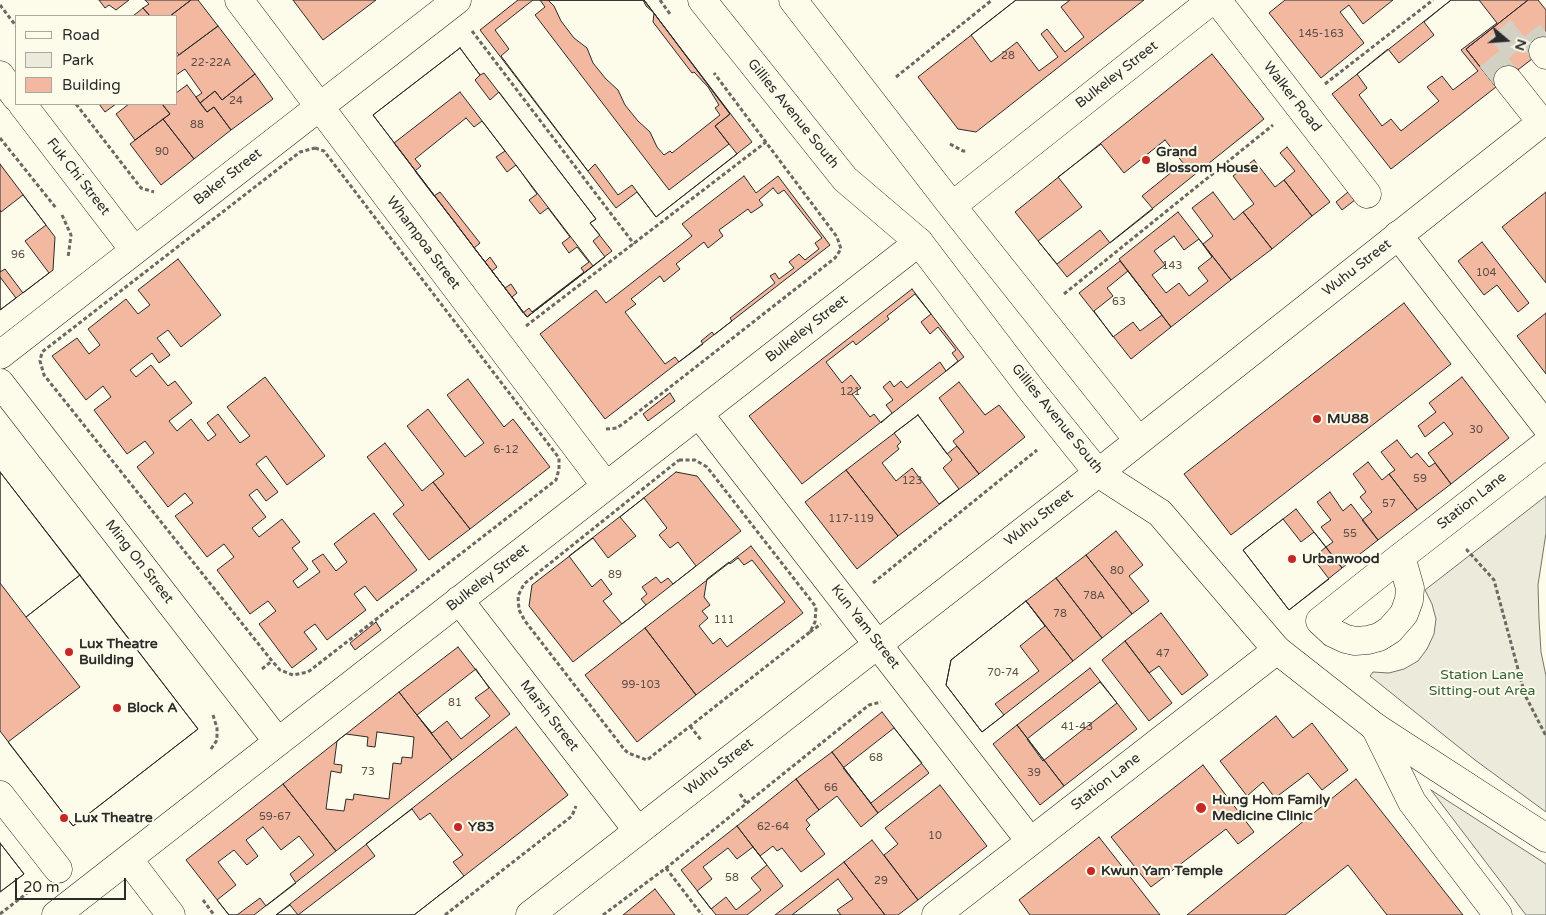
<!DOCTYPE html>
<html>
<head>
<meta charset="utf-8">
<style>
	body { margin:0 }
	#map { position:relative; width:1546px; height:915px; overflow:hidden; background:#fdfbea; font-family:"Varela Round",sans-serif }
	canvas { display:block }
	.legend { position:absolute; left:15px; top:15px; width:162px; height:90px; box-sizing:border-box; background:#fdfbea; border:1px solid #a9a89e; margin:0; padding:6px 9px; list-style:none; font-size:15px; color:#2b2b2b }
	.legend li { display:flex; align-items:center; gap:10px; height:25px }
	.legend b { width:25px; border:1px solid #a9a89e }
	.north { position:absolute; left:1481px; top:15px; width:50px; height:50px; -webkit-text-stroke:4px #fdfbea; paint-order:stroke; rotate:108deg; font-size:14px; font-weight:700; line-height:20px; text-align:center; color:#2b2b2b }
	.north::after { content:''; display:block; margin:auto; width:18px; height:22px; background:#2b2b2b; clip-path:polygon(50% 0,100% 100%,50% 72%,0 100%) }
	.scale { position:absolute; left:15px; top:878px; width:111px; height:22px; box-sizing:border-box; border:2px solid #2b2b2b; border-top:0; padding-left:6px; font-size:15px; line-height:18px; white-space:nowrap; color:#2b2b2b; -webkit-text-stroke:4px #fdfbea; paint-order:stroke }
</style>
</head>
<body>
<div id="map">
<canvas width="1546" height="915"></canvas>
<ul class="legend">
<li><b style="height:6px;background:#fdfbea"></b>Road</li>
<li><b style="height:14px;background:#ecebdb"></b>Park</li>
<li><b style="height:14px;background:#f2b8a0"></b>Building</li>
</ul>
<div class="north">N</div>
<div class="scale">20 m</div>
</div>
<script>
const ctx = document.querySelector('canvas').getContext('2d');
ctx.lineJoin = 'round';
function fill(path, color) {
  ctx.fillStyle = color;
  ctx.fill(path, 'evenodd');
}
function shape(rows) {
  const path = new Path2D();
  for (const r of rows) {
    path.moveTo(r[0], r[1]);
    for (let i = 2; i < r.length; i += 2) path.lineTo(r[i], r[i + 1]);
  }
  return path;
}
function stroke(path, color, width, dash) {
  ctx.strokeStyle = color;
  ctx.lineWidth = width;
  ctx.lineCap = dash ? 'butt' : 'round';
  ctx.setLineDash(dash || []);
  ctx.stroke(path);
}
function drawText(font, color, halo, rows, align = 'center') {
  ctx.font = font + ' "Varela Round",sans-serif';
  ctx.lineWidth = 4;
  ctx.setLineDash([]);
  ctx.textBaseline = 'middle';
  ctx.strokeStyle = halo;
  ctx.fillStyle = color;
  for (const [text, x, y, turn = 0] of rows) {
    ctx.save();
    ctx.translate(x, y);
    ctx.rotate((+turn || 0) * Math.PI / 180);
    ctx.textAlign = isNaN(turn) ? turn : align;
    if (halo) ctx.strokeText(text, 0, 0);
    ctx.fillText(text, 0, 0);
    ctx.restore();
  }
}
const green = shape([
	[1546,496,1546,533,1538,585,1539,619,1541,652,1546,676,1546,812,1475,760,1370,676,1373,672,1389,673,1404,669,1418,661,1427,649,1434,634,1436,619,1432,604,1425,590,1546,496],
	[1431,790,1546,864,1546,915,1526,915,1431,790]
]);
fill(green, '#ecebdb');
stroke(green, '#74746e', 1);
const building = shape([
	[99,0,129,0,116,10,109,5,105,8,99,0],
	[145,0,191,0,170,16,150,16,143,8,149,4,145,0],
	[191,0,198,0,218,26,179,55,176,51,176,16,170,16,191,0],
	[293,0,376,0,323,40,293,0],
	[518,0,644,0,752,142,656,217,637,192,616,208,480,30,518,0],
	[533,0,644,0,730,114,715,126,737,154,656,217,632,185,618,195,595,164,588,171,501,56,509,49,495,30,533,0],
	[540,0,644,0,730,114,715,126,729,144,669,190,535,15,545,7,540,0],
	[548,0,643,0,646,6,654,13,653,22,692,73,694,72,708,87,719,105,715,108,720,115,672,153,670,151,664,155,657,147,650,132,638,121,625,105,618,90,606,79,593,63,587,48,574,38,561,21,554,6,548,0],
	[1016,0,1144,0,976,132,958,129,918,77,1016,0],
	[1016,0,1070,0,1061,7,1084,37,1065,52,1047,29,1041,34,1058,57,1039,71,1017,42,991,62,971,35,1016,0],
	[1285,0,1393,0,1363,24,1349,5,1340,12,1364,43,1321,78,1269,13,1285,0],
	[1451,0,1479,0,1497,23,1461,50,1478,71,1453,90,1442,76,1427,87,1439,101,1401,131,1391,119,1382,126,1359,95,1367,88,1357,74,1388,49,1399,63,1434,35,1424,22,1451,0],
	[1451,0,1528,0,1466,49,1496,87,1391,169,1332,94,1451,0],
	[1528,0,1538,0,1546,10,1546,48,1496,87,1466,49,1528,0],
	[143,8,150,16,133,16,143,8],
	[218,26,255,74,222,100,215,91,200,103,196,97,202,93,185,69,176,75,176,57,218,26],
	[460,48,480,75,475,80,490,100,499,92,596,219,590,223,600,235,593,241,605,257,527,317,373,115,460,48],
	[460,48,480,75,484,73,596,219,590,223,612,251,527,317,373,115,460,48],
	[1212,54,1264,119,1067,277,1015,212,1212,54],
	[255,74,273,99,231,130,214,107,207,112,200,103,215,91,222,100,255,74],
	[187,85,207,112,214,107,231,130,194,159,163,119,170,114,162,104,176,104,176,93,187,85],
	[460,92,593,266,527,317,394,143,460,92],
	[99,104,116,104,105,112,99,104],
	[129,104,162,104,170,114,135,140,116,114,129,104],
	[466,118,474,127,482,121,505,151,496,157,507,172,516,165,537,194,529,200,540,214,548,208,570,237,562,243,569,253,577,247,589,262,581,268,584,272,532,312,529,308,523,313,512,297,517,293,511,284,505,288,492,271,497,267,490,257,485,262,474,248,480,243,440,192,434,196,415,171,421,166,415,159,466,118],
	[163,119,194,159,161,185,130,144,163,119],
	[1165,140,1183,163,1142,196,1153,209,1110,243,1100,230,1057,264,1038,241,1082,207,1058,177,1101,144,1124,173,1165,140],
	[1287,147,1330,202,1312,216,1284,180,1295,171,1280,153,1287,147],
	[1254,160,1275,187,1284,180,1312,216,1272,249,1243,212,1254,204,1233,176,1254,160],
	[0,164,55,237,53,270,0,310,0,164],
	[744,176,756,193,778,176,830,245,605,419,540,334,596,290,606,303,692,236,682,224,744,176],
	[1365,178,1373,186,1342,210,1336,202,1365,178],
	[773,188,778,194,784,190,822,238,815,243,819,249,805,260,799,254,789,262,794,268,779,279,775,273,770,276,775,283,730,318,732,321,714,335,712,332,701,341,703,344,679,362,675,357,665,364,625,312,636,304,631,299,660,276,664,282,680,269,676,264,704,242,708,248,723,236,719,230,748,209,751,213,763,205,759,200,773,188],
	[1213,192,1234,220,1243,212,1272,249,1231,280,1203,244,1213,236,1192,208,1213,192],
	[1546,192,1546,283,1502,227,1546,192],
	[23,195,46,225,25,241,49,273,23,293,5,269,0,272,0,210,1,212,23,195],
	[1178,212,1231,280,1171,327,1119,259,1178,212],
	[1174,236,1184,250,1199,239,1212,257,1198,268,1208,281,1189,296,1179,283,1166,293,1152,275,1165,265,1154,251,1174,236],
	[1482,242,1529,303,1518,312,1497,285,1484,295,1458,261,1482,242],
	[178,259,221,315,181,347,168,330,157,338,170,355,159,363,152,353,130,370,136,377,151,365,168,386,175,381,192,403,169,421,177,431,191,419,208,441,216,435,207,423,218,414,240,443,250,436,227,407,265,377,325,456,287,485,266,456,256,464,278,492,266,501,257,489,249,495,266,517,252,528,259,537,282,519,300,542,292,548,308,569,293,581,298,588,320,572,312,561,323,554,336,571,347,562,334,544,374,513,417,570,377,601,365,586,354,594,366,610,327,640,315,624,304,632,317,649,292,668,259,624,276,611,268,601,250,614,217,570,234,557,224,544,207,557,175,516,193,503,185,493,168,507,137,467,154,453,145,441,127,454,94,410,111,397,103,386,86,400,52,356,77,338,89,354,100,345,88,329,126,299,138,314,150,305,138,290,178,259],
	[1120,261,1171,327,1131,359,1079,293,1120,261],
	[1128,271,1162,315,1140,331,1133,322,1113,337,1094,311,1113,296,1107,288,1128,271],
	[0,277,16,298,0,310,0,277],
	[912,289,964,357,802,484,749,416,912,289],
	[915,294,931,314,921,322,930,334,938,327,956,350,952,353,958,361,946,371,940,362,907,388,901,381,894,387,890,381,883,387,893,400,886,405,892,413,881,423,874,414,870,417,852,394,861,388,851,375,842,383,826,362,853,341,856,345,889,319,887,316,915,294],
	[1404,303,1451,364,1231,535,1184,474,1404,303],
	[1546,313,1546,374,1517,336,1546,313],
	[1462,377,1509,438,1451,484,1428,453,1453,434,1444,422,1425,437,1418,426,1436,412,1429,403,1462,377],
	[468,379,504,427,513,419,550,467,470,529,433,482,444,474,407,426,428,409,465,457,484,443,447,395,468,379],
	[959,382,985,415,999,405,1025,437,979,474,953,441,964,432,939,398,959,382],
	[670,393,675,401,648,421,643,414,670,393],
	[918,415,947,454,957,446,979,474,898,536,846,470,918,415],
	[918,415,952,460,943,468,959,489,939,504,912,468,896,481,882,463,899,449,897,446,901,442,894,433,918,415],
	[1397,440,1411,458,1417,453,1429,467,1435,463,1451,484,1417,510,1389,474,1395,470,1381,452,1397,440],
	[385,443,422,491,433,482,470,529,429,560,393,514,404,505,367,457,385,443],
	[1368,462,1382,480,1389,474,1417,510,1378,540,1362,520,1372,512,1360,497,1366,492,1353,474,1368,462],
	[846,470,898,536,857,569,805,502,846,470],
	[0,472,198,729,73,826,0,731,0,472],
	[0,472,80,575,26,617,0,583,0,472],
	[676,472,697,476,741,531,573,662,529,606,532,585,593,538,608,558,636,536,620,517,676,472],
	[1330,492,1343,511,1351,504,1378,540,1342,568,1326,547,1333,542,1321,527,1331,520,1317,502,1330,492],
	[644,498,667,528,659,535,670,548,678,542,696,566,673,584,668,578,661,583,656,577,642,587,647,594,641,599,646,605,622,624,603,601,612,594,601,579,592,587,569,556,644,498],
	[1296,509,1342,568,1289,610,1243,550,1296,509],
	[1283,519,1301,542,1314,532,1326,547,1313,558,1329,579,1289,610,1243,550,1283,519],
	[1116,531,1143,565,1129,576,1149,601,1132,614,1086,555,1116,531],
	[751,546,803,613,696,695,645,628,751,546],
	[1086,555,1132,614,1102,638,1056,578,1086,555],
	[738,558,744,565,752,560,785,602,727,647,720,638,713,644,699,626,708,618,702,611,710,605,704,597,707,579,729,562,730,564,738,558],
	[80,575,198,729,73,826,8,742,80,687,26,617,80,575],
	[1056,578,1102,638,1073,661,1026,601,1056,578],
	[1026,601,1073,661,982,732,946,685,951,660,1026,601],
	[1026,601,1045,626,1020,646,1039,671,995,704,1004,715,982,732,946,685,951,660,1026,601],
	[1161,613,1208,675,1182,695,1159,666,1149,673,1125,641,1161,613],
	[376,622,381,630,355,650,350,643,376,622],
	[645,628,696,695,637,742,585,675,645,628],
	[1125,641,1172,703,1149,721,1102,660,1125,641],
	[458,647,510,714,452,760,399,692,458,647],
	[1090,668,1137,729,1064,786,1017,725,1090,668],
	[476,669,489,688,475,698,490,716,461,739,447,721,432,733,417,715,476,669],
	[1100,682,1117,703,1043,761,1027,739,1100,682],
	[399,692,452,760,336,851,283,784,399,692],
	[882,712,929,773,878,813,832,752,882,712],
	[1276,716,1293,738,1312,723,1348,770,1322,790,1308,773,1275,798,1263,782,1247,796,1220,761,1276,716],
	[1017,725,1064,786,1040,805,993,744,1017,725],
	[516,727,568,795,414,915,276,915,516,727],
	[894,728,922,763,871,803,843,768,894,728],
	[377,732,414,737,412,758,402,757,401,764,393,763,389,799,354,794,353,800,346,799,344,811,326,809,331,771,341,773,342,765,334,764,337,741,346,734,368,737,367,746,375,747,377,732],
	[832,752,878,813,861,827,837,796,819,810,796,779,832,752],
	[1203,765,1254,832,1238,844,1226,829,1151,887,1111,837,1203,765],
	[796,779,819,810,806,820,810,825,806,829,825,854,801,872,782,848,777,851,773,846,760,856,737,826,796,779],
	[1356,779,1463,915,1387,915,1348,865,1285,915,1187,915,1356,779],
	[283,784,336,851,254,915,229,915,186,860,283,784],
	[940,785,987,846,918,900,884,855,898,844,885,828,940,785],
	[412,809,420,820,430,813,463,855,453,862,464,876,414,915,298,915,375,856,366,844,412,809],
	[737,826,783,886,747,915,716,915,681,870,737,826],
	[263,827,281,850,299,836,314,855,290,874,296,883,266,906,260,898,237,915,229,915,217,900,236,885,218,862,234,850,247,865,258,856,246,840,263,827],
	[1099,837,1160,915,1030,915,1019,900,1099,837],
	[872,840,918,900,898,915,885,915,844,862,872,840],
	[0,843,24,874,0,892,0,843],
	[0,843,24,874,0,892,0,843],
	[753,847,767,865,751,878,761,890,736,910,726,897,711,909,697,891,712,879,703,867,728,848,737,859,753,847],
	[844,862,885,915,775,915,844,862],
	[838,879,853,899,837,910,841,915,792,915,838,879],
	[655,889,675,915,623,915,655,889],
	[290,905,298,915,276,915,290,905]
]);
fill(building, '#f2b8a0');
stroke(building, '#2b2b2b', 1);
stroke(shape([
	[1508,80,1489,56,1524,27,1543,51]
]), '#d3d1c4', 28, [28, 14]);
const minor = shape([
	[239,0,606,486],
	[793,0,952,206,1138,440],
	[1217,0,1367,194],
	[1543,51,1546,55],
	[0,75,16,97],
	[1508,80,1542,123],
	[22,104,134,250],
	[952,206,1212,0],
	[1398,235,1546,426],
	[0,355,457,0],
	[0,383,278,742],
	[699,414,1030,841],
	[1398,559,1404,567,1410,588,1409,600,1404,614,1390,630,1379,637,1368,640,1355,641,1346,639,1333,633,1320,621,1398,559,1546,444],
	[459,600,638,831],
	[1375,727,1412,802,1498,915],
	[0,795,58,869],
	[128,859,171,915],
	[56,915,919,242],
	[936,915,1277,650]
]);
const major = shape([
	[702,0,845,179,919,242,1033,392,1098,473,1160,513,1277,650,1375,727],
	[530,915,1098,473,1546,119]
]);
const highway = shape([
	[1375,727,1546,838]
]);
stroke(minor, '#2b2b2b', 29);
stroke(major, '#2b2b2b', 29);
stroke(highway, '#2b2b2b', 29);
stroke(shape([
	[660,0,670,14],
	[0,5,16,26],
	[472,31,634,244],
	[896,77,992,0],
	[1325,84,1433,0],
	[76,104,141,188,154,192],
	[0,138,56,208],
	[950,144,963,151,967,151],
	[315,148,324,151,559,458,559,469,556,480,547,487,308,672,293,675,280,670,272,661,44,375,40,361,42,352,300,152,315,148],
	[62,215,71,235,68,258],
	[1064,294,1273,125],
	[526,326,766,142],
	[606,429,617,428,628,420,835,258,841,249,837,237,714,73],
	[679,460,695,460,707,467,816,607,815,622,810,632,647,760,628,753,624,749,525,621,519,610,518,596,524,584,679,460],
	[1468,549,1467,550,1494,580,1525,695,1546,736],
	[873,583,1037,450],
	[810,632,821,624],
	[262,669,272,661],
	[690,726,701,740],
	[211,749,217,740,217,728,213,715],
	[740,794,747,804],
	[666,868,702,915],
	[203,900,214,915],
	[0,914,31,890],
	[445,915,572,816,576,806],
	[603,915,666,868,869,705,881,702]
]), '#6a6964', 3, [4, 2.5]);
stroke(minor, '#fdfbea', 28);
stroke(major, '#fdfbea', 28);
stroke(highway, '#fdfbea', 28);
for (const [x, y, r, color] of [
	[1146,160,5,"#c62828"],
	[1317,419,5,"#c62828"],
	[1292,559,5,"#c62828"],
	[69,652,5,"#c62828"],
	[117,708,5,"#c62828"],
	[1201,808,6,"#c62828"],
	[64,818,5,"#c62828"],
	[458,827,5,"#c62828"],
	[1091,871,5,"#c62828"]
]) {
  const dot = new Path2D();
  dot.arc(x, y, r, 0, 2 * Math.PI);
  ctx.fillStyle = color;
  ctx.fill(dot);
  stroke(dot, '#fdfbea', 2);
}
drawText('11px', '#5d4e48', null, [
	["145-163",1321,34],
	["28",1008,56],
	["22-22A",211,63],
	["24",236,101],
	["88",197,125],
	["90",162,152],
	["96",18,255],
	["143",1172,266],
	["104",1486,273],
	["63",1119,302],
	["121",850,392],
	["30",1476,430],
	["6-12",506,450],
	["59",1420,479],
	["123",912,481],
	["57",1389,504],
	["117-119",851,519],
	["55",1350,534],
	["80",1117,571],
	["89",615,575],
	["78A",1094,596],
	["78",1060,614],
	["111",724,620],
	["47",1163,654],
	["70-74",1003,673],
	["99-103",641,685],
	["81",455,703],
	["41-43",1077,727],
	["68",876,758],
	["73",368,772],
	["39",1034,773],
	["66",831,788],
	["59-67",275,817],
	["62-64",773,827],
	["10",935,836],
	["58",732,878],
	["29",881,881]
]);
drawText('14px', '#2b2b2b', '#fdfbea', [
	["Bulkeley Street",1117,75,-38],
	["Walker Road",1292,97,52],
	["Gillies Avenue South",793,114,51],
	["Fuk Chi Street",78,177,52],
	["Baker Street",228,177,-38],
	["Whampoa Street",423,243,53],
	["Wuhu Street",1357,268,-38],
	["Bulkeley Street",807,329,-38],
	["Gillies Avenue South",1057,419,51],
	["Station Lane",1472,501,-38],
	["Wuhu Street",1039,518,-38],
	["Ming On Street",139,562,52],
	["Bulkeley Street",488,578,-38],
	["Kun Yam Street",865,627,52],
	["Marsh Street",549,716,52],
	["Wuhu Street",719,767,-38],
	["Station Lane",1106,782,-38]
]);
drawText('bold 14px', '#2b2b2b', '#fdfbea', [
	["Grand",1156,152],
	["Blossom House",1156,168],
	["MU88",1327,419],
	["Urbanwood",1302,559],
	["Lux Theatre",79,644],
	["Building",79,660],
	["Block A",127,708],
	["Hung Hom Family",1212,800],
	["Medicine Clinic",1212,816],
	["Lux Theatre",74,818],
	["Y83",468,827],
	["Kwun Yam Temple",1101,871]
], 'left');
drawText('14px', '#34623c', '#fdfbea', [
	["Station Lane",1482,675],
	["Sitting-out Area",1482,691]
]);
</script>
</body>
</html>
